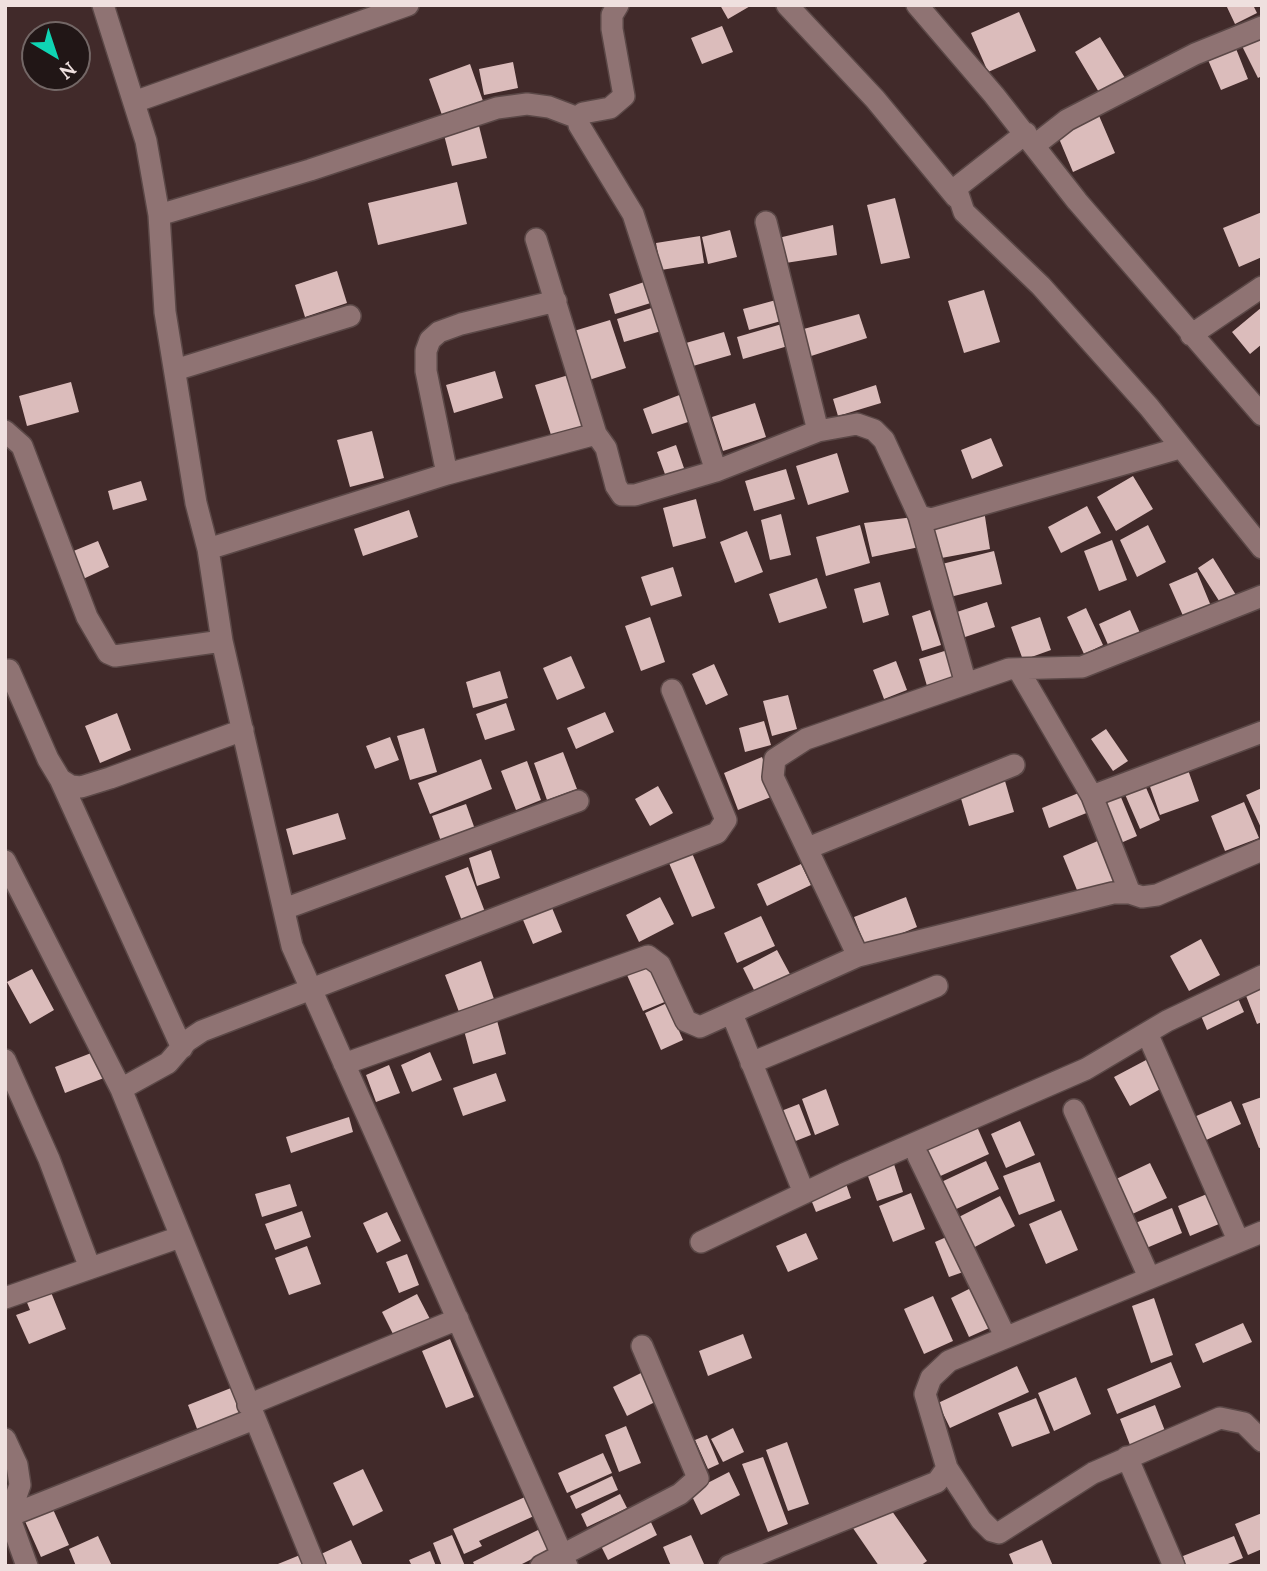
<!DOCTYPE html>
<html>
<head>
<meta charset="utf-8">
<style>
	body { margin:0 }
	#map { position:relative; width:1267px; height:1571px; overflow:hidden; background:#412a2a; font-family:Lora,serif }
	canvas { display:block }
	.frame { position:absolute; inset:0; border:7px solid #efe0df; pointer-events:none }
	.north { position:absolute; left:21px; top:21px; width:70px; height:70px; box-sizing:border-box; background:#211616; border:2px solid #736766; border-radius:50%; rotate:141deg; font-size:19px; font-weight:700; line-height:28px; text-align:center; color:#efe0df }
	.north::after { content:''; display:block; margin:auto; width:24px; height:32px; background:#0fd5b4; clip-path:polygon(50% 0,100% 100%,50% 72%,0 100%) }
</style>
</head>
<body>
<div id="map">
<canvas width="1267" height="1571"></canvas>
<div class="frame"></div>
<div class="north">N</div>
</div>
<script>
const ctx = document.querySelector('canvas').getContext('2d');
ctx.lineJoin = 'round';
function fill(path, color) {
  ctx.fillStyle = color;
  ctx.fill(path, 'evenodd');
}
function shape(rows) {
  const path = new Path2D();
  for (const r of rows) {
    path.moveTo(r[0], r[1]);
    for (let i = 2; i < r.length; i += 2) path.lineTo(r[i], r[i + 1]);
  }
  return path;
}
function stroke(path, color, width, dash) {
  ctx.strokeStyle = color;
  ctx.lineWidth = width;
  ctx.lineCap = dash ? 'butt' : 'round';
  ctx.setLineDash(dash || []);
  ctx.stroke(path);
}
fill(shape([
	[720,5,752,5,728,19],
	[1226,5,1253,5,1257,13,1235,24],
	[1019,12,1036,51,988,72,971,33],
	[722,26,733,52,702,64,691,38],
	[1262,29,1262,76,1258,78,1239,40],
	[1100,37,1125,78,1100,94,1075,52],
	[1233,41,1248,79,1221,90,1205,53],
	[513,62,518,88,484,95,479,69],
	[470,64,483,101,442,115,429,79],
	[1097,111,1115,153,1073,172,1055,129],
	[478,122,487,158,452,166,443,131],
	[457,182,467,224,378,245,368,203],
	[895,198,910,258,881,264,867,205],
	[1262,212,1262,257,1239,267,1223,228],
	[833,225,837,255,779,264,774,239],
	[730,230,737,257,708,264,702,237],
	[700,236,704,263,661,270,656,243],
	[337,271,347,303,305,317,295,285],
	[650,280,657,301,615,314,609,294],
	[984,290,1000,342,964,353,948,301],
	[776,300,781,321,749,330,743,309],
	[661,305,668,329,624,342,617,319],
	[1262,307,1262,344,1250,354,1232,332],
	[859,314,867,338,808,357,800,330],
	[610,320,626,368,589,380,574,331],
	[789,322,795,344,743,359,737,337],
	[724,332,731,355,693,366,686,343],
	[495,371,503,398,454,413,446,385],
	[572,374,589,426,552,438,535,385],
	[71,382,79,412,27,426,19,396],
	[876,385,881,403,838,416,833,399],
	[682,394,691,421,652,434,643,409],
	[755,403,766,437,723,451,712,417],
	[372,431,384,478,350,487,337,440],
	[991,438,1003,466,972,479,961,450],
	[676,445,685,471,666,477,657,452],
	[837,453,849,492,808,505,796,466],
	[786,469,795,499,754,511,745,481],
	[1133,476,1153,509,1116,531,1097,497],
	[141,481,147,500,113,510,108,491],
	[696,499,706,538,673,547,663,508],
	[1087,506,1101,533,1061,553,1048,527],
	[409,510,418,537,363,556,354,529],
	[984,510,990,549,936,559,928,527],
	[781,514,791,555,770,560,761,520],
	[914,517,924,546,872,557,864,523],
	[860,525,870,563,826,576,816,537],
	[1148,525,1166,562,1137,577,1120,540],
	[747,531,763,572,735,583,720,542],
	[1112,540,1127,580,1099,591,1084,551],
	[98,541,109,567,83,579,71,552],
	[994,551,1002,584,946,598,938,565],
	[1213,558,1236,595,1221,604,1198,568],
	[673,567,682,596,651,606,641,577],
	[1197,572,1211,606,1184,618,1169,584],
	[817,578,827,608,779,623,769,594],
	[880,582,889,615,863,623,854,589],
	[987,602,995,627,959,639,951,614],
	[1086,608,1103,645,1084,654,1067,617],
	[930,610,941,645,922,651,912,616],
	[1130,610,1140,633,1109,647,1099,624],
	[650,617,665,662,641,671,625,626],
	[1040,617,1051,650,1023,660,1011,627],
	[954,648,962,675,927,686,919,659],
	[571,656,585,688,557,700,543,668],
	[896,661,907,690,884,699,873,670],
	[714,664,728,695,706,705,692,674],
	[500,671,508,698,473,708,466,682],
	[788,695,797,729,772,736,763,701],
	[506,703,515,730,485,740,476,714],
	[605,712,614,732,576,749,567,728],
	[117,713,131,750,100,763,85,726],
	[764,721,771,745,745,752,739,728],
	[424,728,437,772,410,780,397,736],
	[1106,729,1128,761,1113,771,1091,739],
	[390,737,399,760,375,769,366,746],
	[563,752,577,789,547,800,534,763],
	[762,757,776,795,738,810,724,773],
	[481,759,492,789,430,814,418,783],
	[527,761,541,800,516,810,501,771],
	[1187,767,1199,801,1160,815,1148,781],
	[1005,781,1014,812,969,826,960,795],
	[1144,783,1160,820,1140,829,1124,792],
	[658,786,673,813,650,826,635,799],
	[1262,788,1262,830,1246,795],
	[1118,790,1137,836,1116,845,1097,798],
	[1081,792,1089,812,1049,828,1042,808],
	[1244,802,1259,838,1225,851,1211,816],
	[466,804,477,835,443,847,432,816],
	[338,813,346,839,293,855,286,829],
	[1107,837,1123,877,1079,895,1063,856],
	[491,850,500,878,477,886,469,858],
	[692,853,715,908,692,917,669,863],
	[801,864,811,885,767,906,757,884],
	[468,867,485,912,462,921,445,876],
	[660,897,674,924,639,942,626,915],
	[906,897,917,927,866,948,854,917],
	[550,903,562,932,533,944,521,915],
	[761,916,775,946,737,963,724,933],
	[1201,939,1220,975,1189,991,1170,956],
	[777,950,791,976,756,994,743,968],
	[481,961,494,999,459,1012,445,975],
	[651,965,667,1001,643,1011,627,975],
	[32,969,54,1010,30,1024,7,982],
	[1262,980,1262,1022,1257,1024,1243,988],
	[1236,994,1244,1012,1207,1030,1199,1011],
	[667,1003,683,1040,661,1050,645,1013],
	[495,1013,506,1054,473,1064,462,1023],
	[99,1050,109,1076,65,1093,55,1067],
	[430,1052,442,1080,412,1092,401,1065],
	[1148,1059,1164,1087,1130,1106,1114,1077],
	[389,1065,400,1093,376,1102,366,1075],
	[496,1073,506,1101,463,1116,453,1088],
	[826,1089,839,1125,815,1135,802,1099],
	[1262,1097,1262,1147,1259,1148,1242,1104],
	[1231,1101,1241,1124,1204,1141,1194,1117],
	[799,1104,811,1135,788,1144,776,1113],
	[349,1117,353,1132,291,1153,286,1137],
	[1020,1121,1035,1155,1006,1168,991,1134],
	[975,1122,989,1154,936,1178,922,1146],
	[892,1158,903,1192,877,1201,865,1168],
	[986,1161,999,1189,950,1212,937,1184],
	[1040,1162,1055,1201,1019,1215,1003,1176],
	[1150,1163,1167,1198,1128,1216,1112,1181],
	[844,1178,851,1198,816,1212,808,1192],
	[290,1184,297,1206,262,1217,255,1194],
	[911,1193,925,1229,893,1242,879,1206],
	[1207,1194,1219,1224,1190,1236,1178,1206],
	[1000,1196,1015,1226,969,1250,953,1220],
	[1172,1208,1182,1233,1144,1249,1133,1224],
	[1061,1210,1078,1250,1046,1264,1029,1224],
	[302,1211,311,1237,275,1250,265,1224],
	[387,1212,401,1241,377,1253,363,1223],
	[806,1233,818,1259,788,1272,776,1246],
	[951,1235,966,1271,949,1277,935,1242],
	[307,1246,321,1284,289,1295,275,1258],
	[407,1254,419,1285,399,1293,386,1262],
	[48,1285,66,1329,29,1344,16,1315,30,1310,24,1295],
	[977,1285,996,1325,969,1337,951,1298],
	[417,1294,431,1321,396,1340,382,1312],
	[933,1296,953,1341,924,1354,904,1309],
	[1154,1298,1173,1355,1151,1363,1132,1306],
	[1243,1323,1252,1342,1203,1363,1195,1344],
	[743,1334,752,1358,708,1376,699,1351],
	[450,1339,474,1397,446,1408,422,1351],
	[1171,1362,1181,1387,1117,1414,1107,1389],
	[1017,1366,1029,1392,950,1428,938,1403],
	[645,1371,659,1400,627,1416,613,1387],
	[1076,1377,1091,1414,1054,1431,1038,1393],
	[231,1388,242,1416,199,1434,188,1405],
	[1036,1398,1050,1433,1012,1447,998,1413],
	[1155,1405,1165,1431,1130,1445,1120,1419],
	[626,1426,641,1463,619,1472,605,1435],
	[733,1428,744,1452,723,1462,711,1439],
	[707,1435,719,1464,708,1469,695,1440],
	[787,1442,809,1504,788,1511,766,1450],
	[603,1453,612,1473,567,1493,558,1473],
	[763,1457,788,1524,768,1532,742,1464],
	[363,1469,383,1511,353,1526,333,1483],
	[729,1472,740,1495,701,1515,690,1492],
	[612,1476,618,1490,576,1509,570,1496],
	[620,1494,627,1508,587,1527,581,1514],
	[880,1494,927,1561,920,1566,879,1566,846,1518],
	[525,1497,534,1516,479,1541,482,1546,464,1554,453,1529],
	[52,1507,69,1545,41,1557,24,1519],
	[1262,1513,1262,1549,1248,1555,1235,1524],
	[649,1518,657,1535,608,1560,600,1544],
	[540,1529,550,1550,518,1566,475,1566,473,1562],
	[452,1535,465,1566,442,1566,433,1543],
	[691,1535,704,1564,671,1566,663,1547],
	[98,1536,112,1566,76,1566,69,1549],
	[1234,1536,1243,1558,1223,1566,1186,1566,1183,1556],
	[351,1540,363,1566,324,1566,319,1555],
	[1042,1540,1053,1566,1014,1566,1009,1554],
	[430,1551,436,1566,412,1566,409,1560],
	[305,1553,310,1566,273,1566]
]), '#dbbcbb');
const minor = shape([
	[103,5,146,141,159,215,165,312,196,503,208,549,222,641,292,946,567,1566],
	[618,5,612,15,612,29,624,96,610,108,583,113,578,118,579,125,633,214,716,471],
	[787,5,875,99,956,197],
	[917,5,994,95,1077,201,1262,415],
	[134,102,408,5],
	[1026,133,956,188,964,212,1041,286,1149,407,1262,548],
	[1035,145,1067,120,1195,54,1262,27],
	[159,215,310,170,497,108,527,104,549,107,578,118],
	[766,222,818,431],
	[536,239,596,434],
	[1191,335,1262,287],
	[175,370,350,316],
	[5,431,22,446,87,617,108,653,115,656,222,641],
	[447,474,426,371,426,351,430,340,439,332,461,324,556,301],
	[919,516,966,684],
	[208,549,447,474,596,434,606,448,616,486,622,495,635,495,716,471,818,431,857,424,874,430,884,440,919,516,931,519,1180,448],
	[1018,669,1092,796,1130,893],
	[9,670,48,759,60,779,71,786,81,787,110,778,243,730],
	[60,779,182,1048],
	[1092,796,1262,732],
	[808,848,1014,765],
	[5,861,121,1089,315,1566],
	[284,909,578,801],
	[858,956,773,777,775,759,806,739,1009,669,1082,667,1262,596],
	[732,1014,804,1193],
	[1147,1033,1238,1240],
	[5,1060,49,1159,90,1268],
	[751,1063,937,986],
	[344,1064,648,956,660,965,686,1021,700,1027,858,956,1113,893,1130,893,1142,897,1157,895,1262,850],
	[121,1089,168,1063,187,1041,202,1031,717,833,726,820,672,690],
	[1074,1110,1149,1277],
	[918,1156,1005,1336],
	[701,1242,844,1174,1086,1069,1167,1021,1262,976],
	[5,1298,180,1237],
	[248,1405,458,1319],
	[5,1439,17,1465,20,1485,9,1516,27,1566],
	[1127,1457,1174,1566],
	[947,1468,981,1520,992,1531,999,1533,1093,1473,1220,1418,1244,1423,1262,1441],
	[9,1516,254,1419],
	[541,1566,680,1494,698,1478,642,1346],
	[729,1566,937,1482,947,1468,925,1394,931,1378,949,1361,1262,1232]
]);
stroke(minor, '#5b4847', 24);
stroke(minor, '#8f7373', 21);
</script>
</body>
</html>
